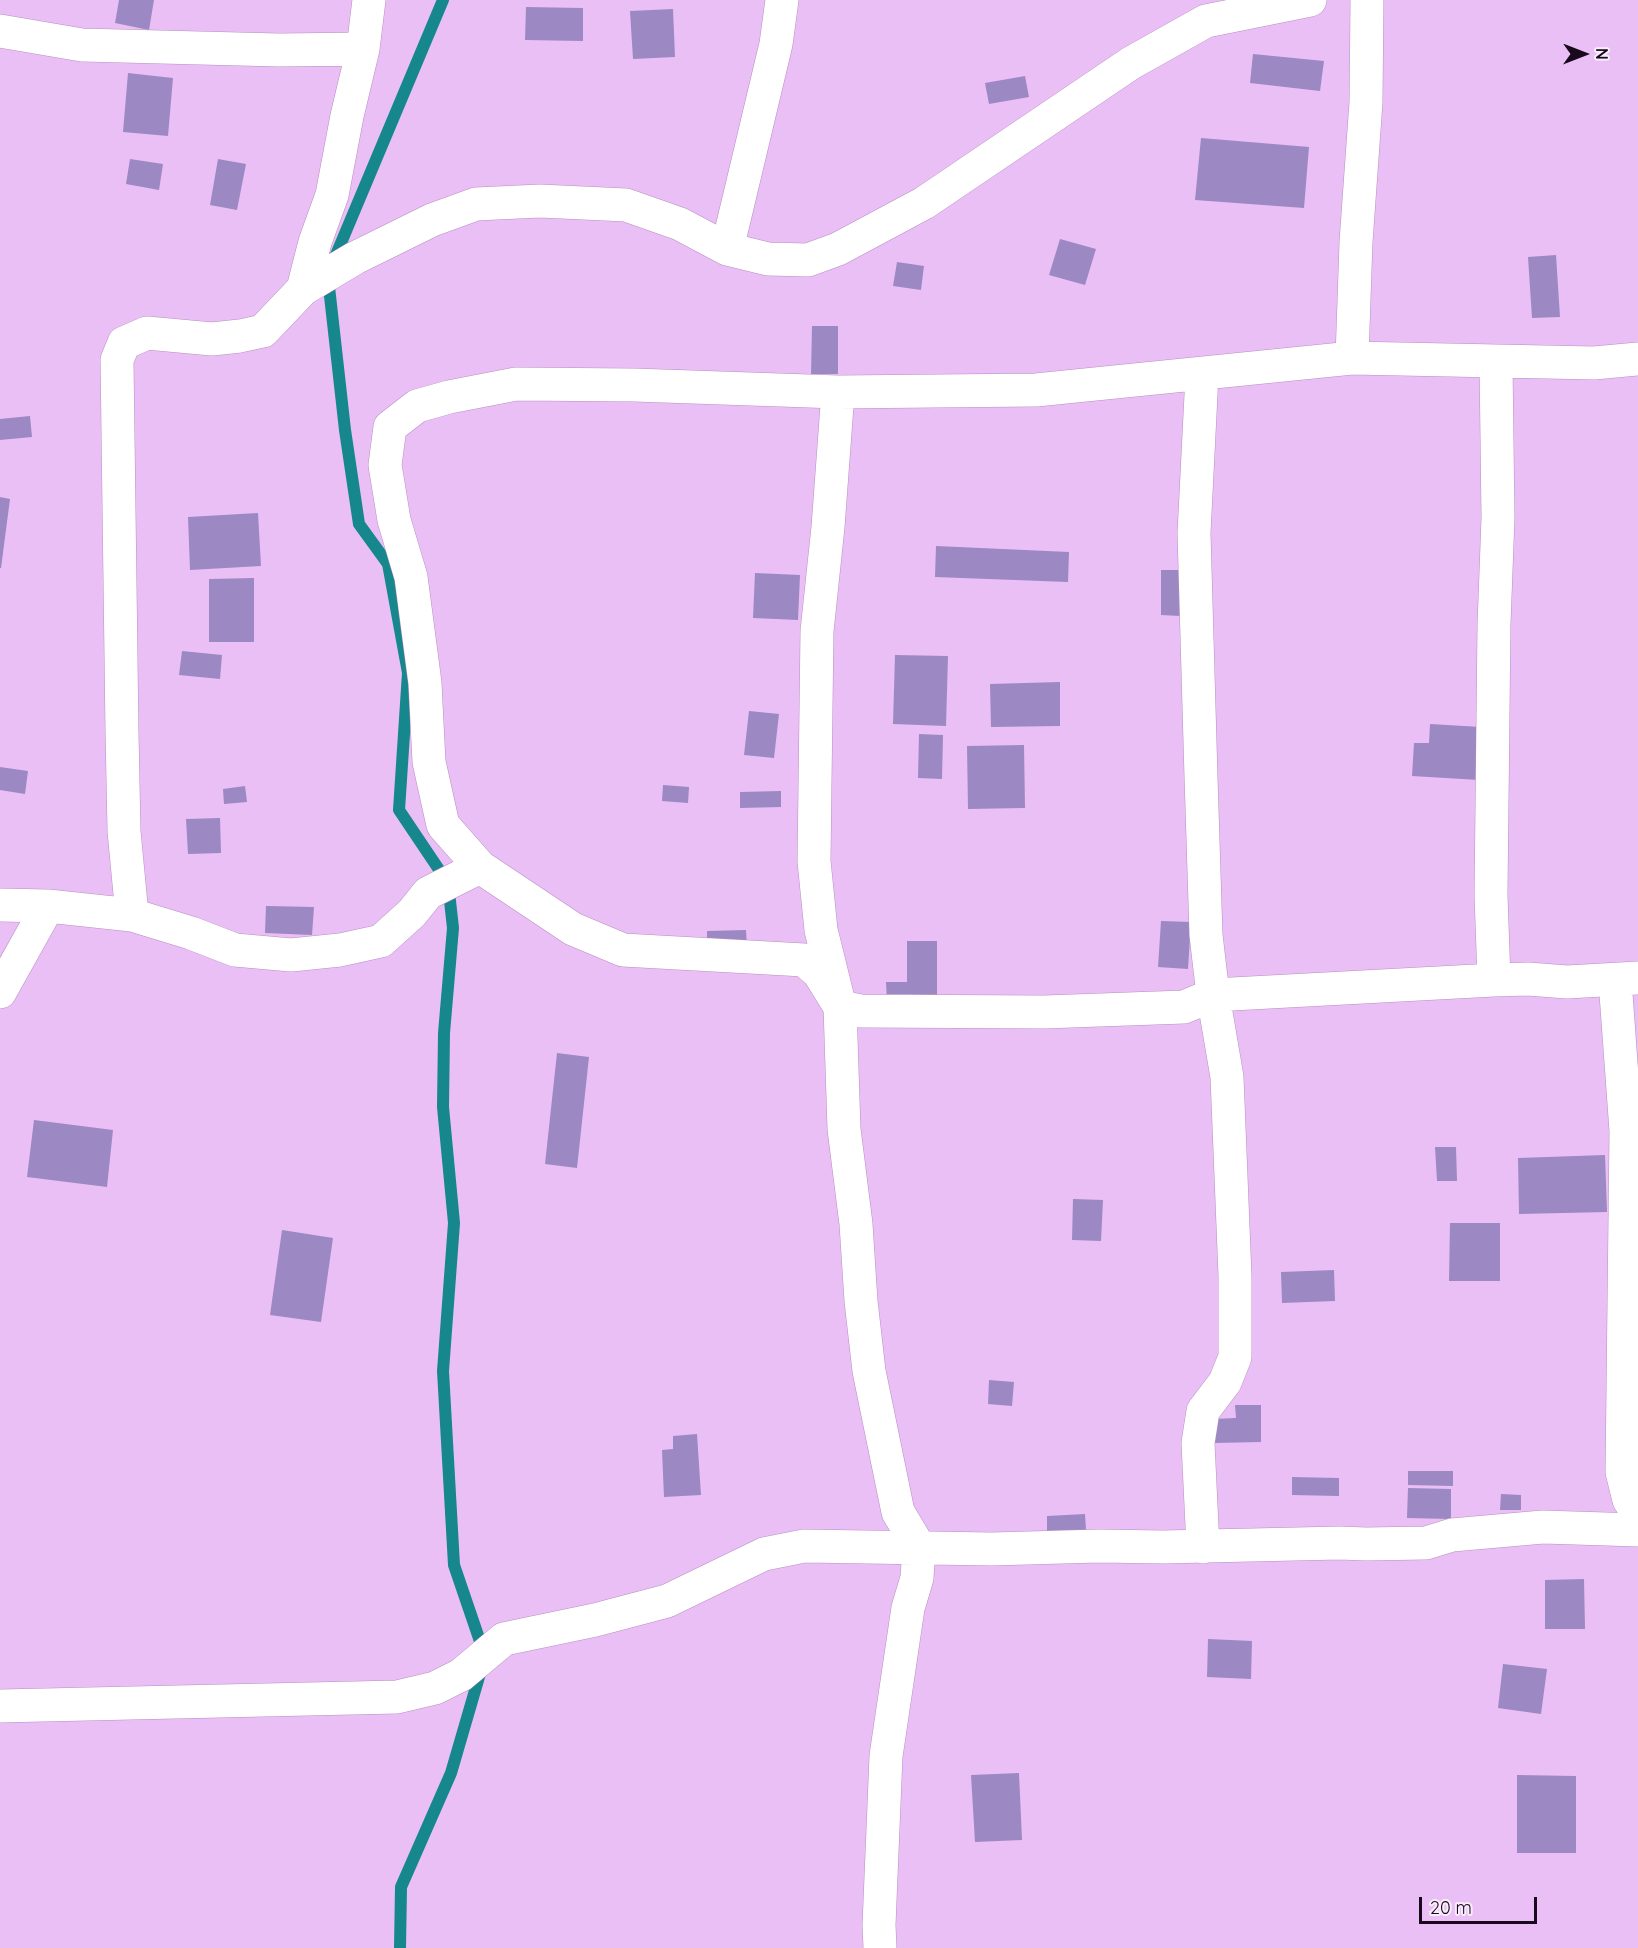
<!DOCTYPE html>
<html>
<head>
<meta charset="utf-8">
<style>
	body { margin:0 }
	#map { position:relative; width:1638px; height:1948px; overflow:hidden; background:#eabff5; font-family:Quicksand,sans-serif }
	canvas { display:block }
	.north { position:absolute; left:1554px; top:24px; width:60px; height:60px; -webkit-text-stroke:4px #faecfd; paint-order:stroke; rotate:90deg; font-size:16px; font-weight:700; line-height:24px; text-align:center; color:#19091c }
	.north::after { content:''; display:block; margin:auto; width:21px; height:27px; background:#19091c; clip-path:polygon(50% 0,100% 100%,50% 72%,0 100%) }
	.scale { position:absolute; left:1419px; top:1897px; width:118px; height:27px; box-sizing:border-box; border:3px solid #19091c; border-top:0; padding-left:8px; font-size:18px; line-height:21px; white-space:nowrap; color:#19091c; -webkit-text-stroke:4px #faecfd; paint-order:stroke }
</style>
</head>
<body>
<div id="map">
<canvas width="1638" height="1948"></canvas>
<div class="north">N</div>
<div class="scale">20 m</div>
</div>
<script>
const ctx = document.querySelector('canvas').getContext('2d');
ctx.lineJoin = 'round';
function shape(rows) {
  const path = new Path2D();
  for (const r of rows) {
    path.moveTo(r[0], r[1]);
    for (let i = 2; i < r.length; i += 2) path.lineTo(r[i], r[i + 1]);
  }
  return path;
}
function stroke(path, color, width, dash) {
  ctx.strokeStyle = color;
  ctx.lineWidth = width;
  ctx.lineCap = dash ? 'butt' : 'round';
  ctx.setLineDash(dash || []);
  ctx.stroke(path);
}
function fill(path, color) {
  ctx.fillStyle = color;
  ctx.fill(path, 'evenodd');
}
stroke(shape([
	[333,262,443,0],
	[328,278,345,430,359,524,388,564,408,673,399,810,448,883,453,928,444,1033,443,1107,454,1223,443,1371,454,1565,484,1653],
	[400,1948,401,1887,451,1773,481,1670]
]), '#16878c', 12);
fill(shape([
	[119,0,154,0,149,30,115,23],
	[526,7,583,8,583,41,525,40],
	[673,9,675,57,633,59,630,11],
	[1253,54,1324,61,1320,91,1250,83],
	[128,73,173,78,168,136,123,132],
	[1025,76,1029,97,989,104,985,83],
	[1201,138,1309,147,1304,208,1195,200],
	[130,159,163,164,159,190,126,184],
	[218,159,246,164,237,210,210,205],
	[1060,239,1096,249,1085,285,1049,275],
	[1556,255,1560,317,1532,318,1528,257],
	[897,262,924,266,921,290,893,286],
	[812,326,838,326,838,374,811,374],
	[30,416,32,437,0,440,0,419],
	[0,497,10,499,1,568,0,568],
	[258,513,261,566,190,570,188,517],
	[936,546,1069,552,1068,582,935,577],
	[1161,570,1182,570,1181,616,1161,615],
	[755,573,800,575,798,620,753,618],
	[254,578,254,642,209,642,209,579],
	[182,651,222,655,220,679,179,675],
	[895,655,948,656,946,726,893,724],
	[1060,682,1060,726,991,727,990,684],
	[749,711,779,714,774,758,744,755],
	[1430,724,1481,727,1479,780,1412,776,1414,743,1429,743],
	[919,734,943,735,942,779,918,778],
	[1024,745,1025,808,968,809,967,746],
	[0,767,28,771,25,794,0,790],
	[663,785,689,787,688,803,662,801],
	[245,786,247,802,224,804,223,789],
	[781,791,781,807,740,808,740,792],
	[220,818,221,853,188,854,186,819],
	[266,906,314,907,312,935,265,933],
	[1161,921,1191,922,1188,969,1158,967],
	[746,930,747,948,707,950,707,931],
	[907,941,937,941,937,1003,887,1004,886,982,907,982],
	[557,1053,589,1057,577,1168,545,1164],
	[34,1120,113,1130,107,1187,27,1177],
	[1435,1147,1456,1147,1457,1181,1437,1181],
	[1605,1155,1607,1212,1519,1214,1518,1158],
	[1073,1199,1103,1200,1101,1241,1072,1240],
	[1450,1223,1500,1223,1500,1281,1449,1281],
	[282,1230,333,1238,321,1322,270,1315],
	[1334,1270,1335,1301,1282,1303,1281,1272],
	[989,1380,1014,1382,1012,1406,988,1404],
	[1235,1405,1261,1405,1261,1442,1214,1443,1213,1419,1236,1418],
	[697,1434,701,1495,664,1497,662,1450,673,1449,673,1436],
	[1408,1471,1453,1471,1453,1486,1408,1485],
	[1292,1477,1339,1478,1339,1496,1292,1495],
	[1408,1488,1451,1489,1451,1519,1407,1518],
	[1501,1494,1521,1495,1521,1510,1500,1510],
	[1085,1514,1086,1530,1047,1532,1047,1516],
	[1584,1579,1585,1629,1545,1629,1545,1580],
	[1208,1639,1252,1641,1251,1679,1207,1677],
	[1503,1664,1547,1669,1541,1714,1498,1708],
	[1019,1773,1022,1840,975,1842,971,1775],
	[1517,1775,1576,1776,1576,1853,1517,1853]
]), '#9c88c2');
const street = shape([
	[0,31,82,45,279,50,363,49],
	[727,249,776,44,782,0],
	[303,289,315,242,332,195,347,116,363,49,369,0],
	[1352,358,1356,242,1366,102,1367,0],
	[1638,359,1594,363,1352,358,1036,390,838,392,634,385,516,384,449,397,417,406,390,427,385,465,394,520,411,577,425,683,429,762,443,825,480,867,573,929,623,950,804,960,819,973,840,1007,861,1011,1044,1012,1184,1007,1213,995,1494,980,1528,979,1567,982,1638,978],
	[1202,375,1194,533,1201,777,1206,935,1213,995,1227,1077,1235,1276,1235,1357,1225,1382,1203,1411,1198,1443,1203,1547],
	[838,392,828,527,817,631,814,861,821,930,840,1007,844,1129,856,1224,861,1301,869,1371,898,1512,919,1547,917,1578,908,1608,886,1756,879,1925,880,1948],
	[0,905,48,906,132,915,191,933,235,950,291,955,340,950,381,941,412,913,428,893,480,867],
	[132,915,124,831,122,732,117,360,124,343,147,333,212,339,240,336,263,331,303,289,355,258,432,220,476,204,540,201,626,205,680,224,727,249,768,259,808,260,838,249,924,203,1131,63,1206,21,1310,0],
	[1494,980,1491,895,1494,624,1498,518,1496,362],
	[1615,980,1626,1131,1622,1472,1629,1500,1638,1513],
	[0,992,48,906],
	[0,1706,397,1697,435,1688,461,1675,504,1639,595,1620,667,1601,764,1554,804,1546,992,1549,1099,1546,1163,1547,1340,1543,1366,1544,1426,1543,1452,1535,1543,1527,1638,1530]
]);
stroke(street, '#b78ec1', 34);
stroke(street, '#fff', 33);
</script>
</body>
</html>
